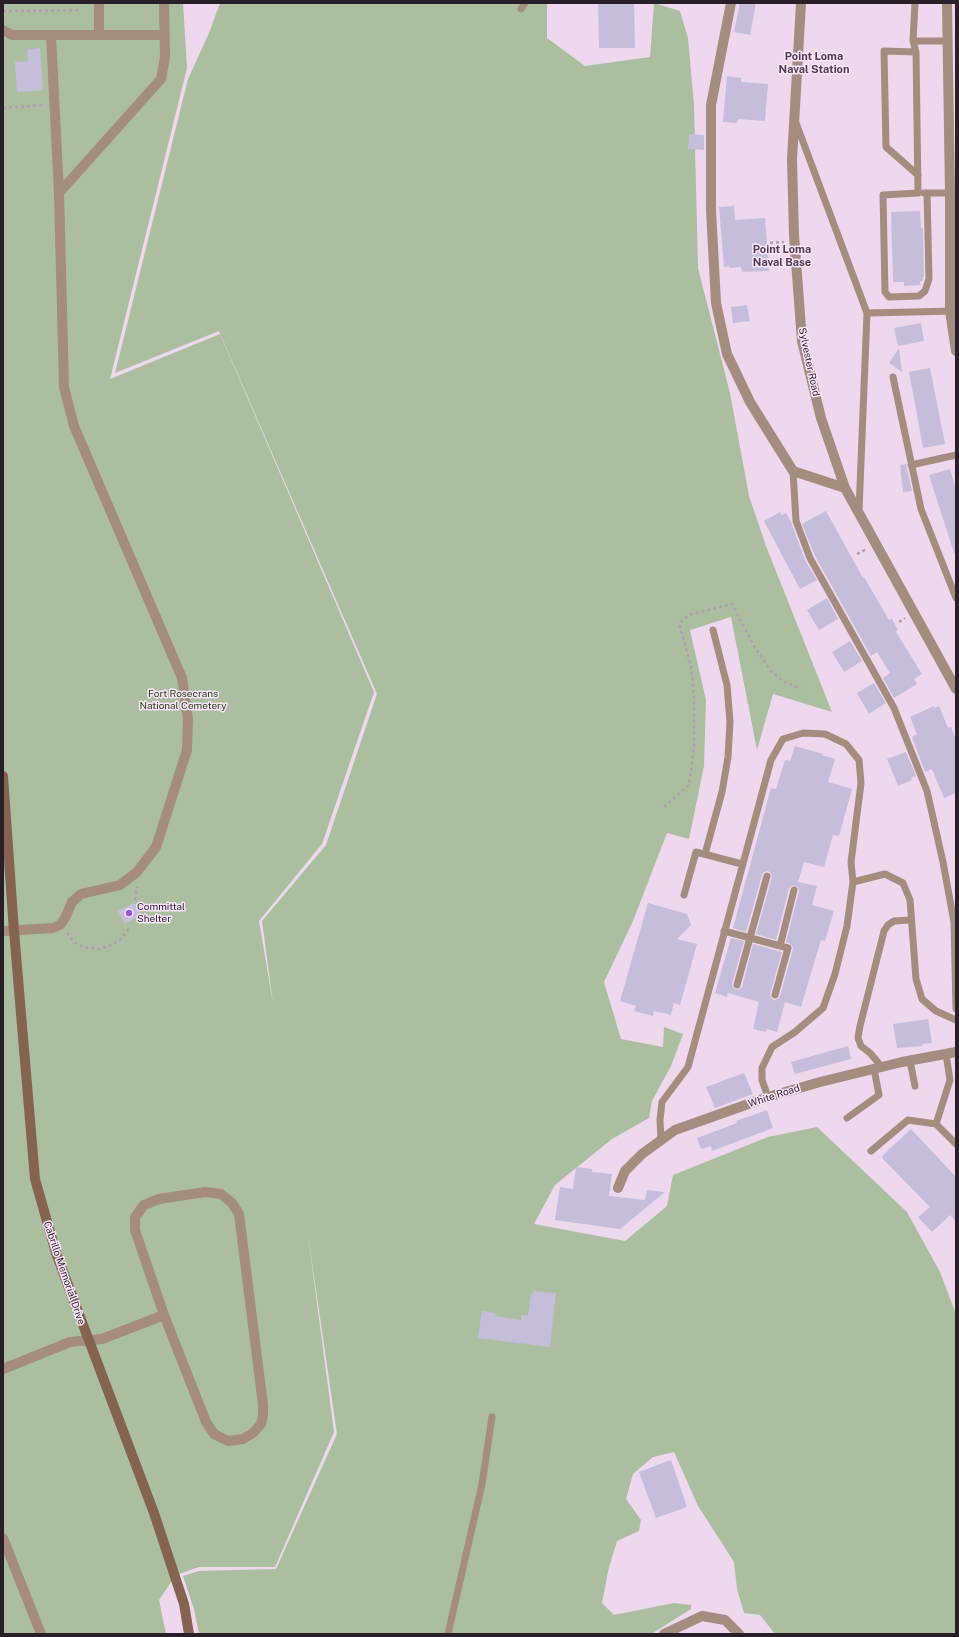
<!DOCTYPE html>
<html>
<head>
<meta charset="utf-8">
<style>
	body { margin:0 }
	#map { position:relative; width:959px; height:1637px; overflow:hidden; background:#eed8ee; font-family:"Public Sans",sans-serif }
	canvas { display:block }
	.frame { position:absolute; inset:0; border:4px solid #281f28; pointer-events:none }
</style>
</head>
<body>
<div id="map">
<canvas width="959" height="1637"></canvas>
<div class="frame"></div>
</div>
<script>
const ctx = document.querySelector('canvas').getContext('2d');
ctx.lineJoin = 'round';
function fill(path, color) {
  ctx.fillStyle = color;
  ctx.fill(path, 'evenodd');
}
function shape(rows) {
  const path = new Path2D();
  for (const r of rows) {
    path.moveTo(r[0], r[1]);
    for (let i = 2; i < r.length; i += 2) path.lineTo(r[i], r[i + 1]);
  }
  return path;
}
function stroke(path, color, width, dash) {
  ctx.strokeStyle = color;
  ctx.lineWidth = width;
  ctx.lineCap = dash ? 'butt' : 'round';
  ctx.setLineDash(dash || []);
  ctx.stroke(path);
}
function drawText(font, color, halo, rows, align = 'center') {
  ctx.font = font + ' "Public Sans",sans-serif';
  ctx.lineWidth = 3;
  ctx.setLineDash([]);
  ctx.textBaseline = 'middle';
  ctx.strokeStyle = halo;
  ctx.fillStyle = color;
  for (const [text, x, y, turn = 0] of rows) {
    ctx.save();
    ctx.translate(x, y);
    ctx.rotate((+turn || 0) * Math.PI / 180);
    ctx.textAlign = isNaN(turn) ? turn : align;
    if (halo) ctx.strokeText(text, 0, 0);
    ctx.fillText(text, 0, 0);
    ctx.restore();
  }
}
fill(shape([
	[3,3,183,3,187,68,110,379,220,334,374,692,322,844,259,921,273,1003,262,921,326,845,377,694,219,331,115,373,188,79,209,33,220,3,547,3,547,38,585,66,650,57,654,3,680,11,688,38,694,105,698,268,730,393,749,496,766,546,832,712,773,694,757,750,731,617,690,630,706,700,704,766,689,839,667,833,633,921,604,982,621,1039,663,1047,664,1027,683,1034,671,1066,652,1101,649,1118,612,1139,555,1185,534,1224,625,1241,667,1206,673,1175,768,1137,817,1127,907,1212,940,1272,956,1314,956,1634,775,1634,760,1615,744,1613,737,1589,734,1562,698,1506,674,1452,653,1457,633,1474,626,1499,641,1520,639,1531,617,1541,609,1567,602,1603,614,1615,674,1603,691,1605,691,1609,651,1634,199,1634,194,1609,183,1576,199,1571,276,1569,337,1434,308,1235,334,1432,275,1567,199,1567,176,1575,159,1600,166,1634,3,1634]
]), '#abbfa0');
fill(shape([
	[598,3,634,3,635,48,599,48],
	[740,3,756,3,750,35,734,32],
	[40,48,43,90,17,92,15,62,28,61,27,50],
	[727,76,741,78,741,82,768,84,765,121,738,119,737,123,723,122],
	[689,134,704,135,704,150,688,149],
	[734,206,735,220,765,218,769,271,742,272,741,267,729,268,729,266,724,267,719,207],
	[920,211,921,228,923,228,924,277,923,277,923,281,920,281,920,285,904,286,904,282,893,282,891,212],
	[747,305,750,321,733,323,731,307],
	[921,323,924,341,898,346,894,328],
	[899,348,902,372,889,363],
	[930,368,945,444,923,448,909,372],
	[906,464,912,491,903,492,900,465],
	[950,469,956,489,956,553,954,553,929,475],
	[826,511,863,578,864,577,889,620,892,619,898,630,896,632,922,674,914,679,917,684,894,698,883,678,890,673,877,652,871,656,815,556,802,524],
	[780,512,782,515,786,513,791,522,805,560,817,580,800,589,764,521],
	[827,598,838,619,819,630,807,610],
	[850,641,862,661,844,672,832,652],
	[874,683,886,703,869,714,857,693],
	[934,706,934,708,939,706,948,728,951,727,956,740,956,793,944,798,932,769,925,772,912,737,917,734,910,717],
	[795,746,823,754,822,755,835,759,828,782,852,789,839,836,833,835,824,867,804,862,798,882,817,886,812,905,834,911,825,941,821,940,801,1007,785,1002,777,1032,767,1029,766,1032,753,1029,759,1002,728,993,727,997,715,993,731,938,744,941,732,984,733,988,738,990,742,987,753,944,782,952,770,994,771,998,774,1000,778,999,780,996,793,949,792,945,786,942,799,891,798,887,793,885,789,888,776,940,756,934,772,877,771,873,768,871,764,872,762,875,746,932,733,928,771,788,776,789,785,760,790,761],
	[906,752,916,776,911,778,912,780,898,786,887,759],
	[134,903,141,915,125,924,118,911],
	[648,903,687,914,691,925,677,939,697,944,680,1005,674,1003,671,1015,654,1011,653,1016,634,1011,636,1006,620,1001],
	[928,1019,932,1043,922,1044,923,1046,897,1048,893,1024],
	[848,1046,851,1059,795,1074,791,1062],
	[744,1073,753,1094,715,1108,706,1087],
	[767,1110,773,1128,712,1151,711,1146,701,1149,697,1138,737,1123,736,1121],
	[911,1129,956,1177,956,1222,950,1215,932,1232,918,1217,930,1207,882,1158,883,1157,882,1156],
	[576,1167,592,1169,592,1172,612,1174,609,1196,645,1200,647,1190,665,1192,620,1229,555,1220,560,1187,573,1189],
	[533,1291,556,1293,550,1347,478,1338,482,1311,496,1313,495,1316,521,1320,521,1315,528,1316,531,1294,533,1294],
	[671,1460,687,1507,656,1518,639,1472]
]), '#c4beda');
stroke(shape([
	[3,11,80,10],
	[3,108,44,105],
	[770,243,784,242],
	[857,554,867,549],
	[899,622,905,618],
	[664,807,689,785,694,746,694,696,691,666,680,627,681,622,689,615,732,604,754,646,770,670,784,682,801,689],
	[135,900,137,887],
	[67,933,74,942,83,947,99,949,109,946,120,940,130,927]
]), '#b09eb0', 2.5, [3, 3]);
stroke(shape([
	[915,3,913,41,916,52,918,193,883,195,885,292,889,297,919,296,925,291,929,279,927,193],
	[521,9,525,3],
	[913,41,948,41],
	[916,52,884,51,886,147,918,175],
	[796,123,867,313,859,511],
	[924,193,950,193],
	[867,313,956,311],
	[893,377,921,509,956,598],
	[911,465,956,455],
	[793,471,796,521,810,558,894,708,927,791,943,862,954,922,956,1009],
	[705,854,722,792,728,757,730,722,727,685,713,630],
	[684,895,696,852,742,864],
	[724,931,788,948,775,995],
	[780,946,794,890],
	[737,985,767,876],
	[910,1061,915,1086],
	[882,1067,870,1053,861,1046,858,1038,860,1026,884,931,888,925,894,921,911,920],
	[768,1097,762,1080,762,1068,772,1047,795,1032,823,1008,835,974,847,926,853,882,885,874,903,883,910,900,916,979,922,999,936,1011,956,1020],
	[847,1118,879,1095,874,1069],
	[936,1124,956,1144],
	[661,1140,660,1120,662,1102,688,1067,771,760,783,739,803,733,825,734,846,744,859,760,861,783,851,862,853,882],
	[871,1151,908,1120,936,1124,950,1080,946,1054],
	[448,1634,482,1484,492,1417]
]), '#a48c7f', 7);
stroke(shape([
	[99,3,99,34],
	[731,3,711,105,711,210,716,303,727,354,750,402,793,471,845,488],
	[801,3,792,159,794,235,802,341,821,418,845,488,956,689],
	[3,30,12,35,164,35],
	[51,35,59,193],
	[3,931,53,928,60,925,65,918,72,902,81,894,120,885,137,872,156,847,187,750,188,719,182,678,74,426,64,387,59,193,161,79,165,57,164,3],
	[618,1188,625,1171,642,1154,675,1130,768,1097,820,1082,902,1062,956,1052],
	[3,1369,70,1342,102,1339,164,1315,135,1230,135,1217,144,1205,159,1199,205,1192,221,1194,232,1203,239,1214,263,1405,263,1416,261,1424,253,1433,243,1439,228,1441,214,1434,206,1422,164,1315],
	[3,1538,41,1634],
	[664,1634,702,1616,725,1620,739,1634]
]), '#a48c7f', 10);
stroke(shape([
	[947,3,950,193,950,311,956,351]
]), '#a48c7f', 10);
stroke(shape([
	[3,776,14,931,35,1179,56,1253,154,1513,184,1604,189,1634]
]), '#856351', 10);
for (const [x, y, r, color] of [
	[129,913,4,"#905dd6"]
]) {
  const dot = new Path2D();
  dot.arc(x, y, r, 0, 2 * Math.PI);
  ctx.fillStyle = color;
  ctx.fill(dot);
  stroke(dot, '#fbe5fc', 1.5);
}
drawText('10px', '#281f28', '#fbe5fc', [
	["Sylvester Road",809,362,78],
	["White Road",774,1096,-18],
	["Cabrillo Memorial Drive",64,1273,71]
]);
drawText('10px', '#23410d', '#fbe5fc', [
	["Fort Rosecrans",183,694],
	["National Cemetery",183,706]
]);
drawText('10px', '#281f28', '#fbe5fc', [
	["Committal",137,907],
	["Shelter",137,919]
], 'left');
drawText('bold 11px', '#4f3d50', '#fbe5fc', [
	["Point Loma",814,57],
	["Naval Station",814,70],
	["Point Loma",782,250],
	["Naval Base",782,263]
]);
</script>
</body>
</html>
